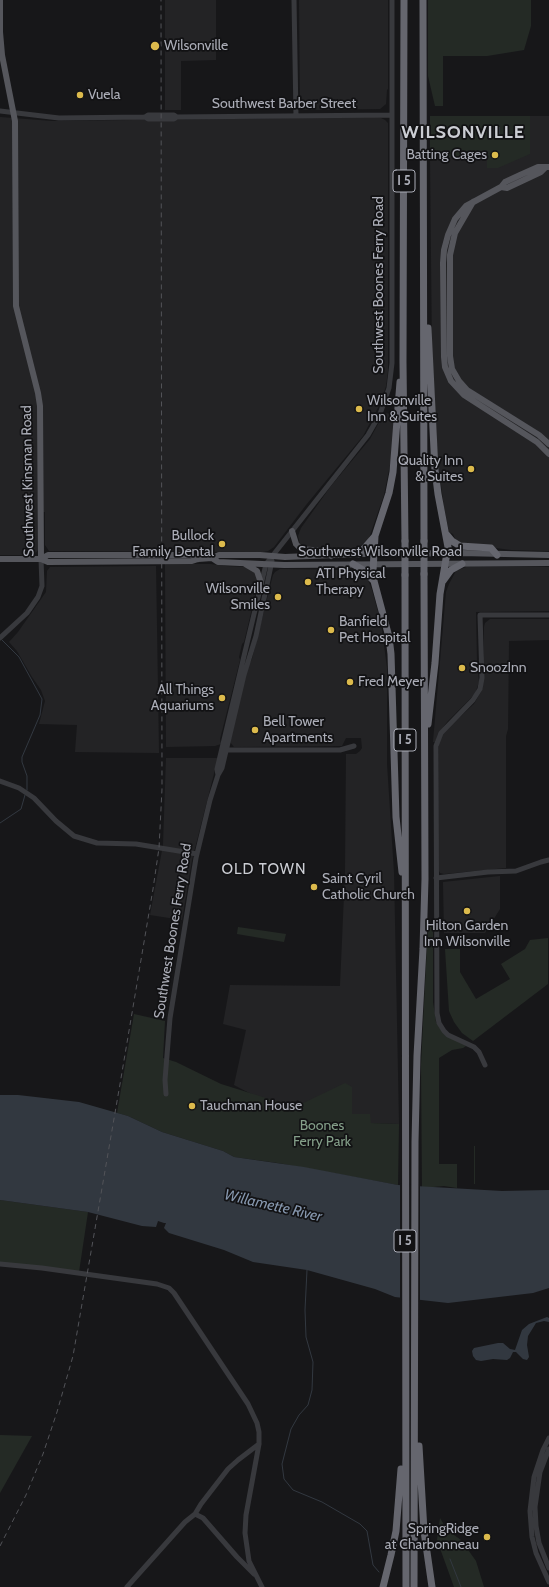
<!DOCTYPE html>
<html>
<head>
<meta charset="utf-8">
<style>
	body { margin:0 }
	canvas { display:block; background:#171719 }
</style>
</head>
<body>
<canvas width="549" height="1587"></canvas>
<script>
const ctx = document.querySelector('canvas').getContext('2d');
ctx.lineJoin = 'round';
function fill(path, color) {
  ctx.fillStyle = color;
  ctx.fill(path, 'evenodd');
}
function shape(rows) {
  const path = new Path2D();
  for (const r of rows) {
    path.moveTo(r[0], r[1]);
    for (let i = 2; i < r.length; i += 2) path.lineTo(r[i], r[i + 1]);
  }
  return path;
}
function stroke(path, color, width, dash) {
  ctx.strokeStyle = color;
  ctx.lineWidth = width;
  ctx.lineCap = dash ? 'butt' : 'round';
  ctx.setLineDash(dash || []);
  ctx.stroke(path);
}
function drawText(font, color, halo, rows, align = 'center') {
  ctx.font = font + ' Cabin,sans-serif';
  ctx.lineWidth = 3.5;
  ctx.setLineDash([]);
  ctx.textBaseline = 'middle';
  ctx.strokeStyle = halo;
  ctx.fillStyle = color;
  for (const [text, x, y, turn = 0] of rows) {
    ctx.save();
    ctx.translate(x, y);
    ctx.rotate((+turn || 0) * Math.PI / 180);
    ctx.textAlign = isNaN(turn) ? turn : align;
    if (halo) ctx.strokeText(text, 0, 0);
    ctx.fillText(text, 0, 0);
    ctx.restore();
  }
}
fill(shape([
	[165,0,216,0,216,60,181,61,181,110,165,110],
	[299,0,388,0,388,89,387,90,386,104,380,109,303,110,300,106],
	[530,116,549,116,549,551,511,550,457,543,453,534,449,532,444,507,438,462,432,353,430,157,487,157,530,154],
	[0,117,52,121,372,117,381,118,385,120,388,123,388,371,386,386,381,402,363,436,306,505,274,547,268,551,263,552,49,551,45,545,45,512,38,512,38,550,35,554,33,555,0,555],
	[384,413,395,414,392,455,384,495,369,538,359,547,350,550,330,550,304,547,300,544,298,536,301,528,331,486,370,439],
	[165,564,210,564,225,566,245,567,255,572,258,583,244,642,242,644,239,657,240,660,220,739,221,744,215,746,166,747],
	[156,566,159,753,75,752,77,725,39,724,45,701,41,690,32,677,17,651,9,642,18,632,46,592,47,571,50,567],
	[466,567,549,567,549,611,476,612,477,663,479,682,475,694,447,722,438,734,435,742,433,742,446,592,449,584,456,571],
	[280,569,357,570,366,575,372,590,381,623,387,668,387,764,394,873,399,1124,371,1123,351,1114,352,1087,301,1105,298,1100,290,1104,274,1106,234,1085,246,1030,223,1024,230,985,340,986,345,873,346,754,356,754,360,751,362,748,361,738,346,738,342,746,234,747,230,742,248,666,252,659,273,575,275,572],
	[490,619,549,619,549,640,509,641,508,729,506,736,506,868,444,874,440,873,438,869,439,744,440,738,445,731,474,704,482,690,484,670,484,627,485,623],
	[166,758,218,758,192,860,182,920,150,915,163,845],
	[500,876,500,909,485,933,444,933,443,882]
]), '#232325');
fill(shape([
	[428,0,531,0,531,26,524,50,487,56,443,56,443,106,435,106,428,76],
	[430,116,530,116,530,154,498,168,487,168,487,157,430,157],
	[428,926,433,926,433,1002,436,1022,444,1034,466,1046,463,1048,452,1050,439,1058,439,1164,457,1164,457,1188,444,1186,422,1188,421,1065],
	[238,927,286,934,284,942,237,934],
	[548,938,548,984,473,1041,462,1033,454,1022,449,1011,445,949,460,949,460,972,476,999,510,979,501,964,525,949,530,940],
	[134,1014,165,1021,163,1058,176,1062,221,1084,295,1107,345,1083,352,1087,352,1114,370,1114,371,1123,399,1124,398,1185,278,1163,234,1157,223,1151,162,1132,128,1116,117,1113],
	[474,1146,475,1146,475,1184,474,1184],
	[0,1200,88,1212,79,1272,0,1263],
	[0,1435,32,1436,0,1493],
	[440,1518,447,1530,461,1540,476,1561,484,1587,454,1587,437,1540]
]), '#242a25');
fill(shape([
	[487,127,500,127,500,137,487,137],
	[0,1095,18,1095,79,1102,128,1116,162,1132,223,1151,234,1157,304,1167,398,1185,502,1191,549,1190,549,1288,533,1293,448,1303,395,1297,375,1289,307,1270,253,1262,224,1250,169,1233,164,1228,166,1223,164,1223,158,1221,156,1227,142,1226,88,1212,0,1200],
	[547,1317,549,1318,549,1322,544,1321,536,1323,528,1336,527,1345,529,1357,527,1360,523,1359,516,1352,513,1352,510,1358,507,1360,493,1359,481,1361,476,1360,473,1356,472,1351,474,1348,498,1343,503,1343,510,1349,515,1350,522,1330,529,1324]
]), '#323840');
fill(shape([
	[400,1183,420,1185,420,1302,400,1300]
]), '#171719');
stroke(shape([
	[2,640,19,657,42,699,40,715,22,757,22,762,27,776,27,790],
	[0,823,21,809,25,795],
	[307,1270,305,1310,306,1337,313,1362,312,1390,308,1405,299,1415,291,1429,282,1464,284,1479,293,1490,322,1502,360,1524,367,1531,373,1565,379,1572],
	[450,1559,461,1587]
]), '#323840', 1);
stroke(shape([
	[294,0,296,116],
	[0,111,59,118,145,117,148,115,174,115,177,117,392,115],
	[145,117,148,119,174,119,177,117],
	[0,638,27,613,38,597,42,586,41,559],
	[227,750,340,750,354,746],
	[218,775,217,769,266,564,368,435,380,414,389,388,392,363,392,0],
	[0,781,19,788,34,798,56,821,74,836,97,843,136,844,197,854],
	[436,878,488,872,516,871,541,862,549,860],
	[485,1065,479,1052,474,1047,448,1035,444,1031,439,1023,437,1013,436,746,441,733,473,700,480,689,482,678,480,615,549,615],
	[166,1094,165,1080,170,1018,196,858,210,800,218,775,222,768,244,675,256,636,272,561],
	[0,1264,42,1268,157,1284,169,1288,174,1293,248,1404,257,1423,259,1432,259,1444,246,1515,245,1533,249,1561,262,1587],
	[549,1438,543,1450,534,1477,530,1511,532,1537,536,1553,549,1582],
	[549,1449,540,1472,535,1507,536,1526,539,1543,549,1568],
	[195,1514,203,1518,237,1557,254,1574],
	[127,1587,185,1522,195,1514,201,1504,228,1469,238,1460,259,1444]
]), '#38393d', 5);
stroke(shape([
	[0,0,0,32,2,55,15,121,16,306,38,393,40,406,41,559],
	[549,167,538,167,520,175,505,182,501,187,466,206,455,219,448,235,444,250,443,263,444,357,445,367,451,381,464,395,537,442,549,454],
	[501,187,507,188,541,172,545,168],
	[473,202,455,233,450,255,450,356,452,369,459,381,467,390,539,435,549,444],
	[292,531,296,544,301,549,323,551,331,556],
	[212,558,218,562,284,565,549,563],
	[0,559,41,559,48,562,192,561,198,559,212,558,219,555,260,555,285,557,359,554,461,553,549,555],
	[41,559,48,555,192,555,198,559],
	[245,564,257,571,261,583]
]), '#55565c', 6);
stroke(shape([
	[404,0,403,362,405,541],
	[423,0,424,541],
	[428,328,435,470,438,494,448,547,440,594,435,663,428,724],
	[447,535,452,541,460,546,491,548,497,555],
	[375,536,373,571,374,581,389,637,391,654,396,817,402,872],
	[359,554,375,536,389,493,393,472,400,382],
	[353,564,363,570,374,581],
	[405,575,406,1587],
	[443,581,451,570,462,564],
	[419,1446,424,1531,432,1587],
	[383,1587,391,1555,396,1531,401,1469],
	[414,1587,415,1142,417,1056,423,949,425,879,424,574]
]), '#65666e', 7);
stroke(shape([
	[0,1546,26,1495,43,1454,57,1412,73,1356,120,1084,153,889,159,848,162,789,161,0]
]), '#525358', 1, [5, 4]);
stroke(shape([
	[405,541,405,575],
	[424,574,424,541]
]), '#65666e', 7);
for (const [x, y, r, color] of [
	[155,46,5,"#dcba4c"],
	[80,95,4,"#dcba4c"],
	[495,155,4,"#dcba4c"],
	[359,409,4,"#dcba4c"],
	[471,469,4,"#dcba4c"],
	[222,544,4,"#dcba4c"],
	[308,582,4,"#dcba4c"],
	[278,597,4,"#dcba4c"],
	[331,630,4,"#dcba4c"],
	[462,668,4,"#dcba4c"],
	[350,682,4,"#dcba4c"],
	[222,698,4,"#dcba4c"],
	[255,730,4,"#dcba4c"],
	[314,887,4,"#dcba4c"],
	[467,911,4,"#dcba4c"],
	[192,1106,4,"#dcba4c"],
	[487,1537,4,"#dcba4c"]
]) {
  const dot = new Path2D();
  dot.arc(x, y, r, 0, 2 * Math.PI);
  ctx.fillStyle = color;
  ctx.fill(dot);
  stroke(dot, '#121214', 1.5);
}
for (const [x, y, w] of [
	[404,181,22],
	[405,740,22],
	[405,1241,22]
]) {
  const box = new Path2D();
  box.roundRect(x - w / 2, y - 11, w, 22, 3);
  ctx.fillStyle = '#121214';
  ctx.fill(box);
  stroke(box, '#abadb7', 1);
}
drawText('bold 13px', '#abadb7', null, [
	["I 5",404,181],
	["I 5",405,740],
	["I 5",405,1241]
]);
drawText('14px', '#abadb7', '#121214', [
	["Wilsonville",164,46],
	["Vuela",88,95],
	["Batting Cages",487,155,"right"],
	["Wilsonville",367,401],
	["Inn & Suites",367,417],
	["Quality Inn",463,461,"right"],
	["& Suites",463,477,"right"],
	["Bullock",214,536,"right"],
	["Family Dental",214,552,"right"],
	["ATI Physical",316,574],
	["Therapy",316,590],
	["Wilsonville",270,589,"right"],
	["Smiles",270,605,"right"],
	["Banfield",339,622],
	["Pet Hospital",339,638],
	["SnoozInn",470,668],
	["Fred Meyer",358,682],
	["All Things",214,690,"right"],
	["Aquariums",214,706,"right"],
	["Bell Tower",263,722],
	["Apartments",263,738],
	["Saint Cyril",322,879],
	["Catholic Church",322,895],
	["Hilton Garden",467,926,"center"],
	["Inn Wilsonville",467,942,"center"],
	["Tauchman House",200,1106],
	["SpringRidge",479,1529,"right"],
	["at Charbonneau",479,1545,"right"]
], 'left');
drawText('14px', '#abadb7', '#121214', [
	["Southwest Barber Street",284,104],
	["Southwest Boones Ferry Road",379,285,-90],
	["Southwest Kinsman Road",28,481,-91],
	["Southwest Wilsonville Road",380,552],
	["Southwest Boones Ferry Road",173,931,-81]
]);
drawText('14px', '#849f89', '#121214', [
	["Boones",322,1126],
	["Ferry Park",322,1142]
]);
ctx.letterSpacing = '1px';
drawText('15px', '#cbcdd3', '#121214', [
	["OLD TOWN",264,870]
]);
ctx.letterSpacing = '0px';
drawText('italic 15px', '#8697ae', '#121214', [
	["Willamette River",273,1206,13]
]);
ctx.letterSpacing = '1px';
drawText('bold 18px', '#cbcdd3', '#121214', [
	["WILSONVILLE",463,133]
]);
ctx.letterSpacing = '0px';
</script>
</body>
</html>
